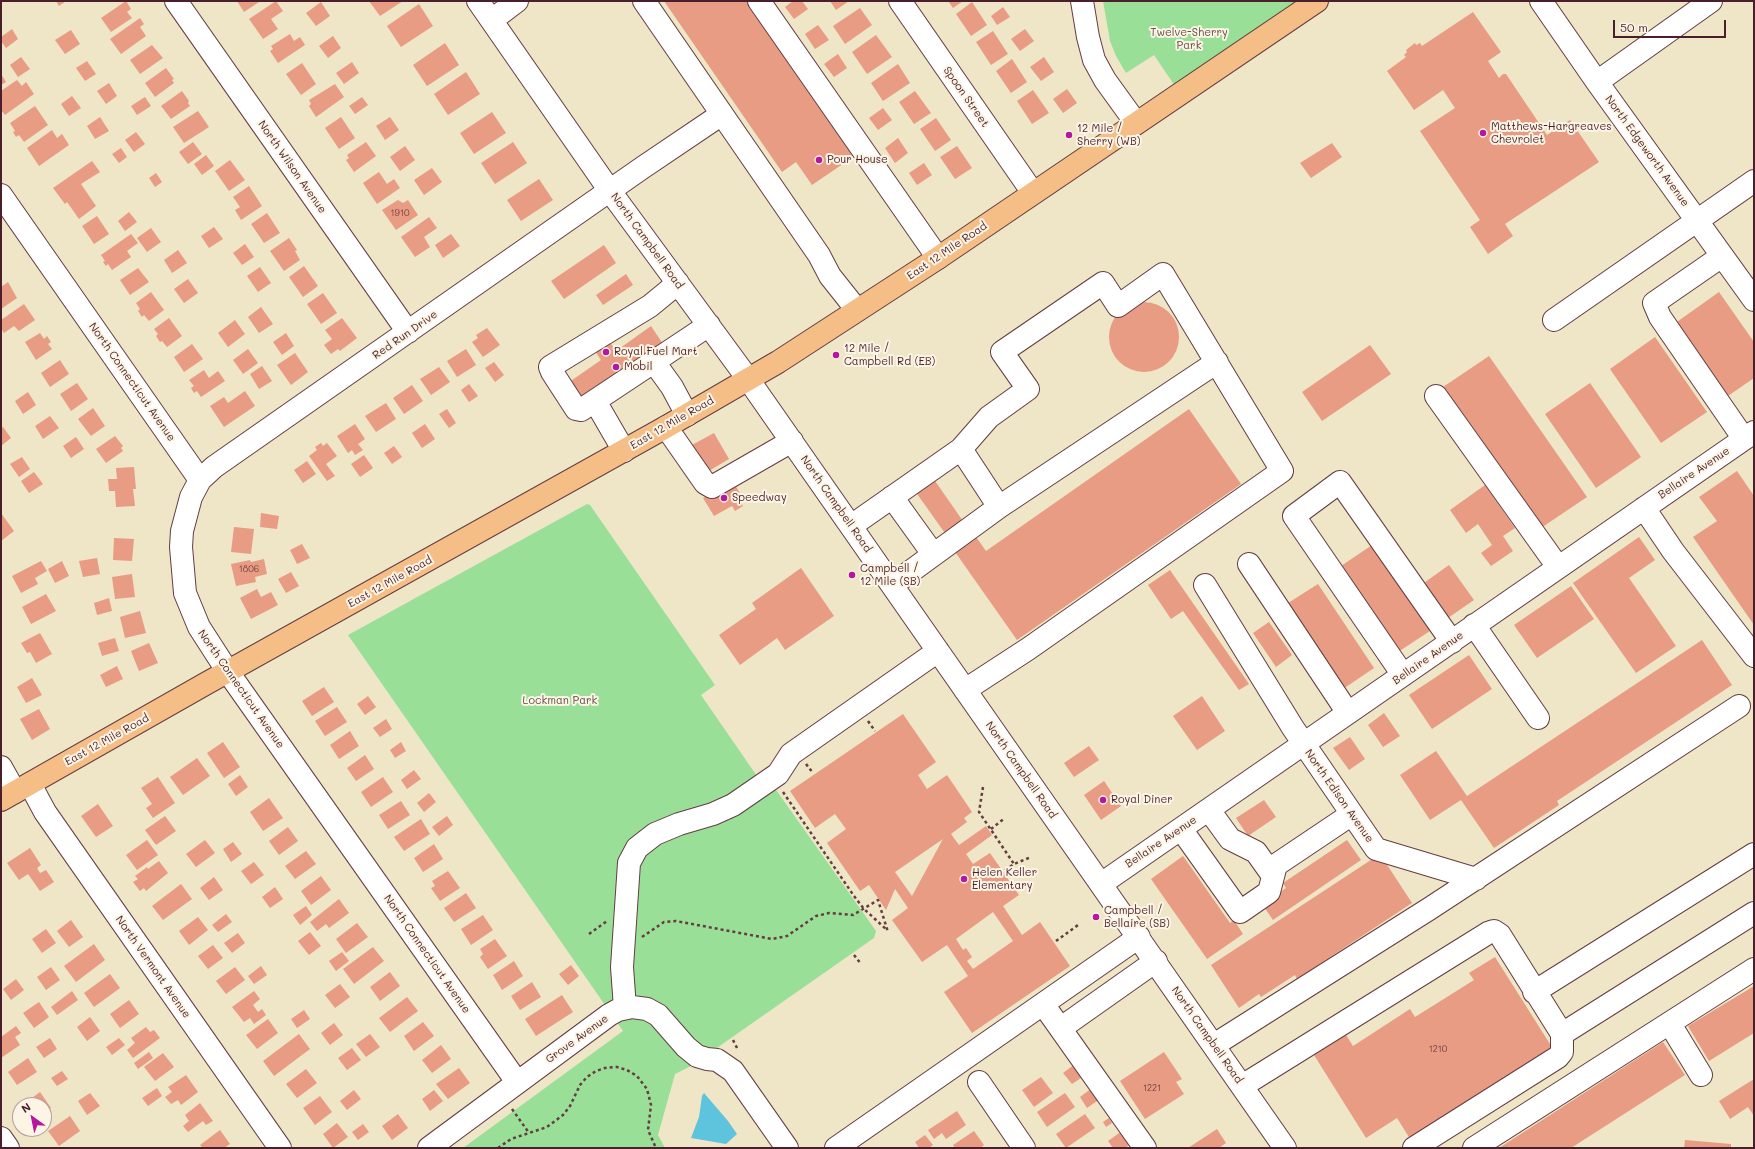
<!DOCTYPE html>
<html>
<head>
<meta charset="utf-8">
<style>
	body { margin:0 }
	#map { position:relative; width:1755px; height:1149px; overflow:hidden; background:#efe5c7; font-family:Mali,sans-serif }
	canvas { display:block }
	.frame { position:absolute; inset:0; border:2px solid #4a1f2b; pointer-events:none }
	.north { position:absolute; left:12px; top:1097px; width:40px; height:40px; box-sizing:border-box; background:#fcf5e5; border:1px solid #b59f9b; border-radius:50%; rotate:327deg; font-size:11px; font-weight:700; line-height:16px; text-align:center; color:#4a1f2b }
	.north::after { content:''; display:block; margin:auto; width:14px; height:18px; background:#b5179e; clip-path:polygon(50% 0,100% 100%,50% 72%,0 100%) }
	.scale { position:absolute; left:1613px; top:20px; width:113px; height:18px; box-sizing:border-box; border:2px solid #4a1f2b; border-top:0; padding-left:5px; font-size:12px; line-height:14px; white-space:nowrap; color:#4a1f2b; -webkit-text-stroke:3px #fcf5e5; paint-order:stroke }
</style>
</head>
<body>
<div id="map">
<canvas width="1755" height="1149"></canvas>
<div class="frame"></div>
<div class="north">N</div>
<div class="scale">50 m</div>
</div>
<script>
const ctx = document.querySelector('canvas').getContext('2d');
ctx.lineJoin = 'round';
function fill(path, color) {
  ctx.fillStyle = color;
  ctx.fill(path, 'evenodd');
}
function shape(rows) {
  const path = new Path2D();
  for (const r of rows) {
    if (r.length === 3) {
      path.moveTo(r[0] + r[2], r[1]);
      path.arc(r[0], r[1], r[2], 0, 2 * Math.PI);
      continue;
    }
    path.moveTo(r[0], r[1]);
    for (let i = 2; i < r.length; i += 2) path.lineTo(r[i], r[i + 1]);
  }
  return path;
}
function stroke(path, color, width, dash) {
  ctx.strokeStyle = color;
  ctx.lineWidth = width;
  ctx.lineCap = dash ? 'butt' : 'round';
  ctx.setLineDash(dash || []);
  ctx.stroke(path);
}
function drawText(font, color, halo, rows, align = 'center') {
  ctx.font = font + ' Mali,sans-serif';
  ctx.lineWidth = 4;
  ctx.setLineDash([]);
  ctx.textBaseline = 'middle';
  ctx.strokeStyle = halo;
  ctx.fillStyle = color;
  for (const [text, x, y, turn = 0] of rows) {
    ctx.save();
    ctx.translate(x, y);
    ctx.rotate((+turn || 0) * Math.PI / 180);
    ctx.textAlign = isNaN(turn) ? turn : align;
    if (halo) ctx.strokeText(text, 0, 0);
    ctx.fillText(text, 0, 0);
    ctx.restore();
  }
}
fill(shape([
	[1103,1,1313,1,1179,92,1154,55,1126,73,1116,56,1110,41],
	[587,504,590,505,715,685,701,695,759,779,774,787,876,931,874,938,691,1066,675,1074,658,1135,665,1148,463,1148,623,1031,348,635]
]), '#99df98');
fill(shape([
	[704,1093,728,1121,737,1134,726,1144,691,1138,699,1117,702,1096]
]), '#5ec3dc');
fill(shape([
	[56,1,66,1,59,6],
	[126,1,131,9,127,12,132,18,111,32,101,18],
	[237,1,258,1,259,2,244,12],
	[276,1,283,11,271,19,278,29,263,39,249,19],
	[369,1,403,1,380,16],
	[664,1,748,1,856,155,812,185,796,162,782,172],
	[793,1,802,1,808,9,794,19,785,7],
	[830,1,849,1,836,10],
	[948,1,963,1,953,8],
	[321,2,330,16,316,26,306,13],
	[972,2,987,25,971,36,956,14],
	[419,4,433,26,401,47,387,26],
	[1003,7,1010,17,997,25,991,16],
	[860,8,872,25,845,44,833,26],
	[1473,12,1501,52,1488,61,1499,78,1503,74,1506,74,1547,135,1570,120,1599,162,1505,224,1513,236,1488,254,1470,227,1480,220,1420,131,1455,108,1443,90,1414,110,1387,71,1406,57,1404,55,1407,52,1406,50,1415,43,1416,45,1420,43,1422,46],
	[140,18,144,24,140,27,146,36,121,54,110,39],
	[818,25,829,40,815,49,805,34],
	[12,29,18,39,6,48,1,41,1,37],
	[1025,29,1034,41,1020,51,1011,39],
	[71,30,80,44,65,54,55,40],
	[993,31,1008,54,991,65,976,42],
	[290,34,294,41,300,37,305,45,278,63,270,51,273,49,271,46],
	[876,35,892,57,867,74,852,52],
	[333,36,341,48,328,58,319,46],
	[445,43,459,65,427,86,413,65],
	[152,45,163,58,140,74,130,60],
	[838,54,847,68,834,77,824,64],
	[21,57,30,69,18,77,10,65],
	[1044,57,1054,72,1041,81,1030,67],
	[1012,59,1027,82,1011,93,996,71],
	[87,61,96,74,85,81,76,68],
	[352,62,359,73,344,84,336,73],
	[302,63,316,84,301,95,286,74],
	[898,64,910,83,883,101,871,83],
	[166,68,174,79,172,80,174,83,155,97,145,83],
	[466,72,480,94,448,115,434,94],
	[1,74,6,82,1,85],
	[17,80,22,86,26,82,34,94,5,115,1,110,1,91],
	[109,83,117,96,106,104,97,91],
	[335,84,344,97,316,117,309,106,311,104,309,100],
	[1067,89,1077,103,1063,113,1053,99],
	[1033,90,1049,113,1032,124,1017,101],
	[182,91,189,101,188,103,190,106,171,119,161,106],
	[915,91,931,113,914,124,899,102],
	[72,96,81,108,69,116,61,104],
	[145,97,151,106,137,115,131,106],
	[362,97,368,105,355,114,349,106],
	[35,106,48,125,24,142,19,135,16,137,13,132,15,131,10,123],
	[883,108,892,120,878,130,869,118],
	[198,111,209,127,184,143,173,127],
	[492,112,506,133,474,154,460,133],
	[100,117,109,131,95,139,87,126],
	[341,117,355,138,339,149,325,128],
	[390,117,399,130,385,140,376,126],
	[936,118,951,140,935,151,920,129],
	[52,130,57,138,62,134,69,145,39,166,27,148],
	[136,132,145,144,134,152,125,140],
	[898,138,908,153,895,163,885,148],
	[193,142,202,154,188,164,179,152],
	[366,142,376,156,354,172,346,160,349,158,347,155],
	[513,142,527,163,495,184,481,163],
	[1332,143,1342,157,1311,178,1300,163],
	[405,146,415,160,400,171,390,157],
	[957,146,972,168,955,179,940,157],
	[121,148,127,157,119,163,112,154],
	[206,155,214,166,202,175,194,164],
	[230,160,245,180,229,191,215,171],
	[92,161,100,172,81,184,96,206,79,219,67,202,65,204,53,188],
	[924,163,932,175,917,185,909,173],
	[432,168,442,182,424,195,414,180],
	[379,172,387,184,394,179,400,188,377,204,363,183],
	[156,173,162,182,155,187,149,178],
	[539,179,553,200,521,221,507,200],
	[249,186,262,206,241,220,235,210,240,207,233,197],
	[398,200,403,203,408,200,418,215,396,230,382,210],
	[129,212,137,222,125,231,118,221],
	[267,213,280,233,264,243,251,224],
	[97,216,109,234,94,244,82,226],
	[429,217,437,228,424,237,430,247,415,257,401,237],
	[214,227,223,239,209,248,201,236],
	[151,228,161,242,147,252,137,238],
	[131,234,138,243,127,251,131,257,112,270,108,264,106,266,103,262,105,261,101,255],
	[451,234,460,246,443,258,435,245],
	[289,238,297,250,295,251,300,260,284,271,270,251],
	[245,244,254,257,242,265,233,253],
	[604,245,616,263,564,299,551,281],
	[178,250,187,263,172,273,164,260],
	[304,266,318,286,303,297,289,277],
	[260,267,271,283,258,292,247,276],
	[138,268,149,282,130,295,120,280],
	[626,274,633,285,603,305,596,295],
	[188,279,198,293,184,303,174,289],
	[8,282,17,298,1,309,1,287],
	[151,292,164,310,149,321,144,315,142,317,138,311,140,309,136,303],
	[1719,292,1754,342,1754,378,1725,398,1674,324],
	[323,293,337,313,321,324,307,304],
	[1144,337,35],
	[24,304,35,320,19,331,14,326,4,333,1,328,1,320],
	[261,307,273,324,259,333,248,317],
	[169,318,182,336,167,347,162,341,160,342,156,336,158,334,154,329],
	[342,318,357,338,340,351,338,349,331,354,324,345,332,339,325,330],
	[235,320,245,334,228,347,218,333],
	[651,326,663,344,577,403,565,385,601,360,593,348,607,338,616,351],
	[487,328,500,345,483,357,472,342,478,338,476,335],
	[40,333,44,339,47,336,51,342,48,344,52,349,36,360,25,342],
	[286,333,294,346,282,355,273,342],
	[1655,337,1707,412,1661,443,1610,369],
	[192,344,203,359,184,372,174,357],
	[1370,345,1391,374,1322,421,1302,392],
	[248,349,258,363,243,374,233,360],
	[466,349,476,365,457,377,447,361],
	[295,353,308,372,291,385,277,365],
	[1489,356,1587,497,1541,528,1443,387],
	[60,360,69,374,50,387,41,373],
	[494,362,504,375,495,382,485,368],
	[262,366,272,381,259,389,250,374],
	[439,367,450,382,431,395,420,379],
	[204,370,209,378,218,371,225,381,201,397,197,391,194,393,191,388,194,386,189,380],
	[77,383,88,399,71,411,60,394],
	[1590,383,1641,457,1596,488,1545,414],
	[469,384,478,396,469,402,461,390],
	[412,385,423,401,404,414,393,398],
	[245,391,255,406,224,427,210,406,224,397,228,403],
	[28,392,36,405,23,414,15,401],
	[386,403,396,419,376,432,365,416],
	[93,408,105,426,91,436,78,419],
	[447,409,456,423,449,428,439,414],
	[1189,409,1241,484,1017,640,953,549,974,534,986,551],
	[50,416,59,428,43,439,35,426],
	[355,424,365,439,358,444,363,450,355,455,352,450,348,453,337,436],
	[425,424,435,439,422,448,412,433],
	[3,427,11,438,1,446,1,429],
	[714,433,729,459,707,472,692,445],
	[115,436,123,446,121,448,123,451,106,463,96,449],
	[76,437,84,449,71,458,63,446],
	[321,443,323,446,327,443,337,456,326,464,335,476,327,481,309,456,317,450,315,447],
	[394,446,402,457,392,464,384,453],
	[364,455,373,468,360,477,351,464],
	[22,457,30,469,19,477,10,464],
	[307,461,316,474,303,483,294,470],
	[134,467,136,489,133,489,135,506,116,507,115,491,109,491,108,479,117,479,116,468],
	[1737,471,1754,496,1754,625,1693,537,1717,521,1699,497],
	[34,472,43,484,29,493,21,481],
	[933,478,965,524,947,536,915,491],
	[733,481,743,499,740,501,743,506,735,511,732,506,714,516,703,498],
	[1485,485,1515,528,1503,536,1513,551,1491,566,1481,553,1492,545,1478,524,1466,533,1450,510],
	[1,513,14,531,1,541],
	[261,513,279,516,277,529,260,527],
	[234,527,254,529,251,554,231,552],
	[1639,537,1655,560,1629,578,1676,646,1636,673,1573,583],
	[114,538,134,539,132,561,113,560],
	[1375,543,1433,629,1398,652,1341,566],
	[302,544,310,558,297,564,290,550],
	[97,558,100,574,83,577,79,561],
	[264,559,267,574,255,577,256,582,236,586,231,564,250,560,251,562],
	[41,561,47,571,35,578,38,584,21,593,12,576],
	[62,561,69,576,55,583,48,569],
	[1449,565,1474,600,1445,620,1421,585],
	[801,568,834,616,785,650,777,638,740,665,719,635,756,609,752,603],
	[1170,570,1249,684,1239,690,1183,611,1171,619,1148,585],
	[291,572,299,586,286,593,278,579],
	[132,574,135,597,115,599,112,577],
	[1318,584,1374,668,1343,689,1285,605],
	[1571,586,1594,619,1537,658,1514,625],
	[257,589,261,597,271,592,278,605,251,619,240,598],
	[46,594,56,611,31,624,22,607],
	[109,598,112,611,97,615,94,603],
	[140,611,146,633,125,638,120,617],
	[1269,622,1292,655,1276,667,1253,633],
	[40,633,52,654,36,663,30,652,27,653,21,643],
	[115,638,119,651,102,656,98,643],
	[1702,640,1732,685,1557,801,1559,805,1494,848,1461,800,1430,820,1400,775,1436,751,1467,796],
	[149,643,158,663,139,671,131,651],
	[1469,655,1492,689,1432,729,1409,695],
	[117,666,123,679,106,687,100,675],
	[32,678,42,695,26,703,17,687],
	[324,687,334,702,312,716,302,701],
	[368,696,376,707,365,715,357,704],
	[1202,696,1225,731,1197,750,1173,716],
	[337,707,347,722,325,736,315,721],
	[39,709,50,729,32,740,20,719],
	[1384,713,1400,736,1383,747,1368,725],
	[903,714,936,762,918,775,927,789,947,775,972,812,964,818,967,822,951,834,959,845,986,826,992,835,966,854,973,864,990,853,1019,895,1003,906,1022,935,1040,922,1070,966,972,1033,944,992,968,976,947,945,922,962,892,920,908,908,895,889,886,910,869,885,860,891,827,843,846,829,835,814,815,828,790,791],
	[943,839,912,896,895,872],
	[993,912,1013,941,973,969,967,961,972,957,966,948,963,950,956,939],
	[386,719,392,729,380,737,373,728],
	[350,731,359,746,339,759,330,745],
	[1350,737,1365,759,1349,770,1333,748],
	[223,742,240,767,224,778,207,753],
	[401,742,406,751,395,758,390,750],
	[1089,746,1099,760,1074,777,1064,763],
	[365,755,374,769,356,781,347,768],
	[197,758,210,776,183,795,170,777],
	[414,770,421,779,407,789,401,780],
	[240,775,248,787,236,796,228,784],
	[158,777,175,803,153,818,146,808,152,804,141,788],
	[383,777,393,792,371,807,361,792],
	[1104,781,1121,806,1101,820,1084,795],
	[429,793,436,802,424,812,417,803],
	[269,798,283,818,263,831,250,812],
	[1264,800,1276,817,1248,836,1236,818],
	[401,801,410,815,388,829,379,815],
	[98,804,113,826,96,837,81,816],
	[165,816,176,831,156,845,145,830],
	[447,816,453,825,439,836,432,827],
	[421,819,430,834,404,851,394,837],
	[288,827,298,841,279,855,269,841],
	[147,840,158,855,137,870,126,855],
	[205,840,215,853,196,867,186,854],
	[1347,840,1361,860,1273,920,1262,904,1286,888,1283,883],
	[233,842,242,854,231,862,223,849],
	[434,844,443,859,423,872,414,858],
	[30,848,41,865,37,868,40,873,46,870,54,882,40,891,28,874,19,880,7,863],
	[306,851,316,864,295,879,285,866],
	[1380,854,1412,903,1297,979,1295,975,1261,997,1259,994,1239,1008,1211,965],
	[1183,856,1230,923,1234,920,1243,934,1207,959,1151,879],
	[159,861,168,873,146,891,144,888,140,891,133,882,138,879,135,876,147,867,148,869],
	[254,862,264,875,251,884,241,871],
	[448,871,460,888,440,901,431,888,435,886,432,881],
	[321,876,331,890,311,905,301,891],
	[214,877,223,890,209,900,200,888],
	[181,884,192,899,163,920,152,906],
	[275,887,283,899,270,908,262,897],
	[466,893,476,908,454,922,444,908],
	[339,899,349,913,329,928,326,924,317,931,310,922],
	[306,906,312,915,300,925,293,915],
	[226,914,232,922,218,932,212,925],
	[483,915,493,930,471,945,461,929],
	[198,917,208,930,189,945,179,931],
	[71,920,83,937,69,947,57,931],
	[357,923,368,937,346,953,336,939],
	[46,929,56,943,42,953,32,939],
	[310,932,321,946,309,955,298,941],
	[238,933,245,943,232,953,224,943],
	[495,939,507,956,488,969,480,957,483,954,480,949],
	[94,944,105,960,76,982,64,966],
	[213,945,223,958,208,969,198,956],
	[373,947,384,961,354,984,343,969],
	[342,952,349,961,336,971,329,961],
	[1495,957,1555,1052,1412,1142,1397,1118,1366,1138,1314,1055,1346,1035,1353,1046,1410,1009,1415,1017,1474,980,1469,973],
	[514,961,523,976,502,990,493,975],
	[571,965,579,976,568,985,559,974],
	[261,966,267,975,254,984,248,976],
	[51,967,60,980,46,990,37,977],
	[235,967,245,980,226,994,216,981],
	[390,972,400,986,380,1001,370,987],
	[110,974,120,988,94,1007,84,993],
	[16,979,24,990,11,1000,3,989],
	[532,982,541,997,520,1010,511,996],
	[340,984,350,997,335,1008,325,995],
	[1754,986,1754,1033,1709,1061,1688,1026],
	[72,991,78,1000,57,1015,51,1007],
	[254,991,260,999,253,1005,258,1012,262,1009,266,1015,254,1024,250,1018,244,1022,232,1007],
	[562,995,573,1012,536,1036,525,1019],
	[407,997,418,1011,390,1032,379,1018],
	[129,1000,139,1014,120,1028,110,1014],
	[39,1002,49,1017,34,1028,23,1013],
	[304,1010,310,1019,297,1028,291,1019],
	[90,1017,100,1031,87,1041,77,1027],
	[268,1019,278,1033,257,1049,246,1035],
	[423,1022,434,1036,414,1051,404,1036],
	[334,1023,343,1035,330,1045,321,1033],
	[16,1026,21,1033,15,1037,20,1045,1,1058,1,1037],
	[146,1027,150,1032,154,1030,160,1038,133,1058,127,1050,135,1043,131,1038],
	[299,1034,310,1049,274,1076,263,1061],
	[370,1034,380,1047,366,1057,356,1044],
	[50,1038,57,1049,44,1058,36,1047],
	[119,1038,125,1045,112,1055,106,1047],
	[1663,1042,1685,1075,1571,1148,1499,1148],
	[441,1045,451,1059,432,1073,422,1060],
	[352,1048,361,1060,347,1070,338,1058],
	[149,1052,153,1058,138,1069,134,1063],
	[1164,1052,1182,1079,1176,1082,1184,1094,1145,1119,1120,1081],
	[163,1053,174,1067,155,1081,144,1067],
	[28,1058,37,1072,17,1085,8,1072],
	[1075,1064,1084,1076,1072,1084,1063,1073],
	[459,1068,470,1083,448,1099,436,1084],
	[306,1069,317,1083,297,1098,286,1084],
	[62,1071,68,1079,57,1086,51,1078],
	[186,1075,198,1092,181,1105,178,1100,171,1104,165,1097,172,1092,168,1087],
	[1041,1077,1053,1093,1034,1107,1022,1090],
	[1754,1079,1754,1116,1748,1107,1730,1119,1719,1101],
	[157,1088,162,1096,148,1106,142,1098],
	[1092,1088,1100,1099,1087,1108,1080,1097],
	[354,1090,361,1099,347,1110,340,1101],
	[434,1090,443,1101,430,1111,422,1099],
	[40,1092,51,1108,44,1113,44,1105,31,1105,28,1101],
	[90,1093,100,1106,87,1115,78,1101],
	[1065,1093,1075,1107,1047,1127,1037,1112],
	[320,1096,332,1112,315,1125,303,1108],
	[200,1103,213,1121,206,1125,203,1121,188,1132,183,1126,189,1121,185,1115],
	[957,1111,966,1125,946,1139,942,1133,934,1139,928,1130],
	[398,1114,408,1128,392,1140,382,1126],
	[1085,1114,1095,1128,1066,1148,1056,1134],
	[70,1116,80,1131,59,1146,48,1131],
	[1109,1118,1112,1123,1106,1127,1103,1122],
	[337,1123,348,1137,333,1148,323,1134],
	[363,1124,369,1132,358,1140,352,1132],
	[1217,1129,1226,1143,1219,1148,1188,1148],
	[220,1130,230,1144,224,1148,203,1148,200,1145],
	[974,1131,984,1145,980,1148,955,1148,953,1145],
	[1122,1131,1131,1144,1125,1148,1113,1148,1108,1141],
	[925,1135,933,1145,929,1148,919,1148,915,1142],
	[1685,1140,1731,1144,1731,1148,1684,1148]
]), '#e89c83');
const minor = shape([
	[176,1,408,332],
	[478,1,610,191,748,379,1285,1148],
	[644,1,819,255,830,276,857,310],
	[759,1,938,258],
	[900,1,1033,193],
	[1082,1,1088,37,1094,60,1105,80,1136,123],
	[1541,1,1597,82,1754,300],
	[492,20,517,1],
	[1597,82,1711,1],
	[1,195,200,480,191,497,182,531,181,547,185,593,199,627,228,672,517,1082],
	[1722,256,1654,303,1660,317,1744,439],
	[678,283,650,306,550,367,552,372,576,409,581,410,709,325],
	[1554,320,1754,181],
	[654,362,672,387,687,415],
	[1436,396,1558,567],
	[595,401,624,451],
	[666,427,705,483,712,487,792,441],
	[961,449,989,417,1028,389,1002,352,1103,283,1118,306,1163,274,1282,471,1028,649,965,690],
	[200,480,214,467,642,168,722,114],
	[892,497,928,547,931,556],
	[999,507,1217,362],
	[1644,508,1673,551,1754,656],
	[851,526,961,449,999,507,892,585],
	[1249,564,1348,713],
	[1205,585,1293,728,1376,849,1476,879],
	[1474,625,1538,718],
	[1403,675,1294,516,1340,482,1452,642],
	[1,767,15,792],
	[30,784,45,812,280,1148],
	[1209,810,1230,839,1256,852,1273,876],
	[1181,829,1240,912,1269,892,1276,865,1352,814],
	[1101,884,1754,432],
	[1534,992,1754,854],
	[1043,1004,1145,1148],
	[625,1008,622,967,629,863,637,848,655,834,679,824,713,814,733,805,778,774,791,754,938,651],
	[1670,1024,1701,1075],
	[1061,1028,1156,961],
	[1214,1045,1429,909,1739,706],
	[979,1082,1024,1148],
	[1242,1086,1488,933,1494,931,1500,935,1562,1034,1754,913],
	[1,1138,8,1148],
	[429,1148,609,1015,618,1010,632,1007,647,1009,658,1015,686,1047,697,1056,707,1059,717,1060,733,1071,787,1148],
	[836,1148,1139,937],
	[1414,1148,1558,1057,1562,1052,1562,1034],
	[1474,1148,1754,969]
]);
const major = shape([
	[1,800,207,683,666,427,778,362,938,258,1317,1]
]);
stroke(minor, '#633d42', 24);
stroke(major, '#633d42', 24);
stroke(shape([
	[868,721,875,731],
	[806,764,813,773],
	[983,787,979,812,1014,864],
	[783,792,854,896,864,909,887,930],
	[991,829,1005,818],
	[1005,870,1014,864,1031,857],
	[589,934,607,921],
	[642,937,664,922,676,921,772,939,787,936,816,916,829,913,853,915,878,900,888,932],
	[1056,941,1078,925],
	[854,955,861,964],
	[733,1040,738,1050],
	[512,1109,529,1133],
	[498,1148,511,1139,547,1127,563,1115,570,1106,580,1085,587,1077,596,1071,605,1068,617,1067,627,1070,637,1076,647,1089,651,1105,648,1130,656,1148]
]), '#633d42', 2.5, [3, 3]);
stroke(minor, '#fff', 22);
stroke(major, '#f6be87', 22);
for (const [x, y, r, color] of [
	[1483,133,4,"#b5179e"],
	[1069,135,4,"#b5179e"],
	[819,160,4,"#b5179e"],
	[606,352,4,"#b5179e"],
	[836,355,4,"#b5179e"],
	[616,367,4,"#b5179e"],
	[724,498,4,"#b5179e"],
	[852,575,4,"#b5179e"],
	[1103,800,4,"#b5179e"],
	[964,879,4,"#b5179e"],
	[1096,917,4,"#b5179e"]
]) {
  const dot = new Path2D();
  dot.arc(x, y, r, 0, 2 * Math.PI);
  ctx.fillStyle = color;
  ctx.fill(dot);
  stroke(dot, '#fcf5e5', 1.5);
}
drawText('9px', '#723e41', null, [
	["1910",400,213],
	["1806",249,569],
	["1210",1438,1049],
	["1221",1152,1088]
]);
drawText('11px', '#5e4f46', '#fcf5e5', [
	["Twelve-Sherry",1189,33],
	["Park",1189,46],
	["Lockman Park",560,701]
]);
drawText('11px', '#4a1f2b', '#fcf5e5', [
	["Spoon Street",966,97,55],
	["North Edgeworth Avenue",1647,151,54],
	["North Wilson Avenue",292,167,55],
	["North Campbell Road",647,241,54],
	["East 12 Mile Road",947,251,-34],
	["Red Run Drive",405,335,-35],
	["North Connecticut Avenue",132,382,55],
	["East 12 Mile Road",672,423,-30],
	["Bellaire Avenue",1694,473,-34],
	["North Campbell Road",836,504,55],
	["East 12 Mile Road",390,582,-29],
	["Bellaire Avenue",1428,658,-35],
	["North Connecticut Avenue",241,689,55],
	["East 12 Mile Road",107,740,-29],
	["North Campbell Road",1021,770,55],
	["North Edison Avenue",1339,796,55],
	["Bellaire Avenue",1161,842,-34],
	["North Connecticut Avenue",427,954,55],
	["North Vermont Avenue",153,967,55],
	["North Campbell Road",1207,1035,55],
	["Grove Avenue",577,1039,-36]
]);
drawText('11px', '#4a1f2b', '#fcf5e5', [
	["Matthews-Hargreaves",1491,127],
	["Chevrolet",1491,140],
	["12 Mile /",1077,129],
	["Sherry (WB)",1077,142],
	["Pour House",827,160],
	["12 Mile /",844,349],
	["Campbell Rd (EB)",844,362],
	["Royal Fuel Mart",614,352],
	["Mobil",624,367],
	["Speedway",732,498],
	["Campbell /",860,569],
	["12 Mile (SB)",860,582],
	["Royal Diner",1111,800],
	["Helen Keller",972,873],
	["Elementary",972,886],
	["Campbell /",1104,911],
	["Bellaire (SB)",1104,924]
], 'left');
</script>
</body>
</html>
